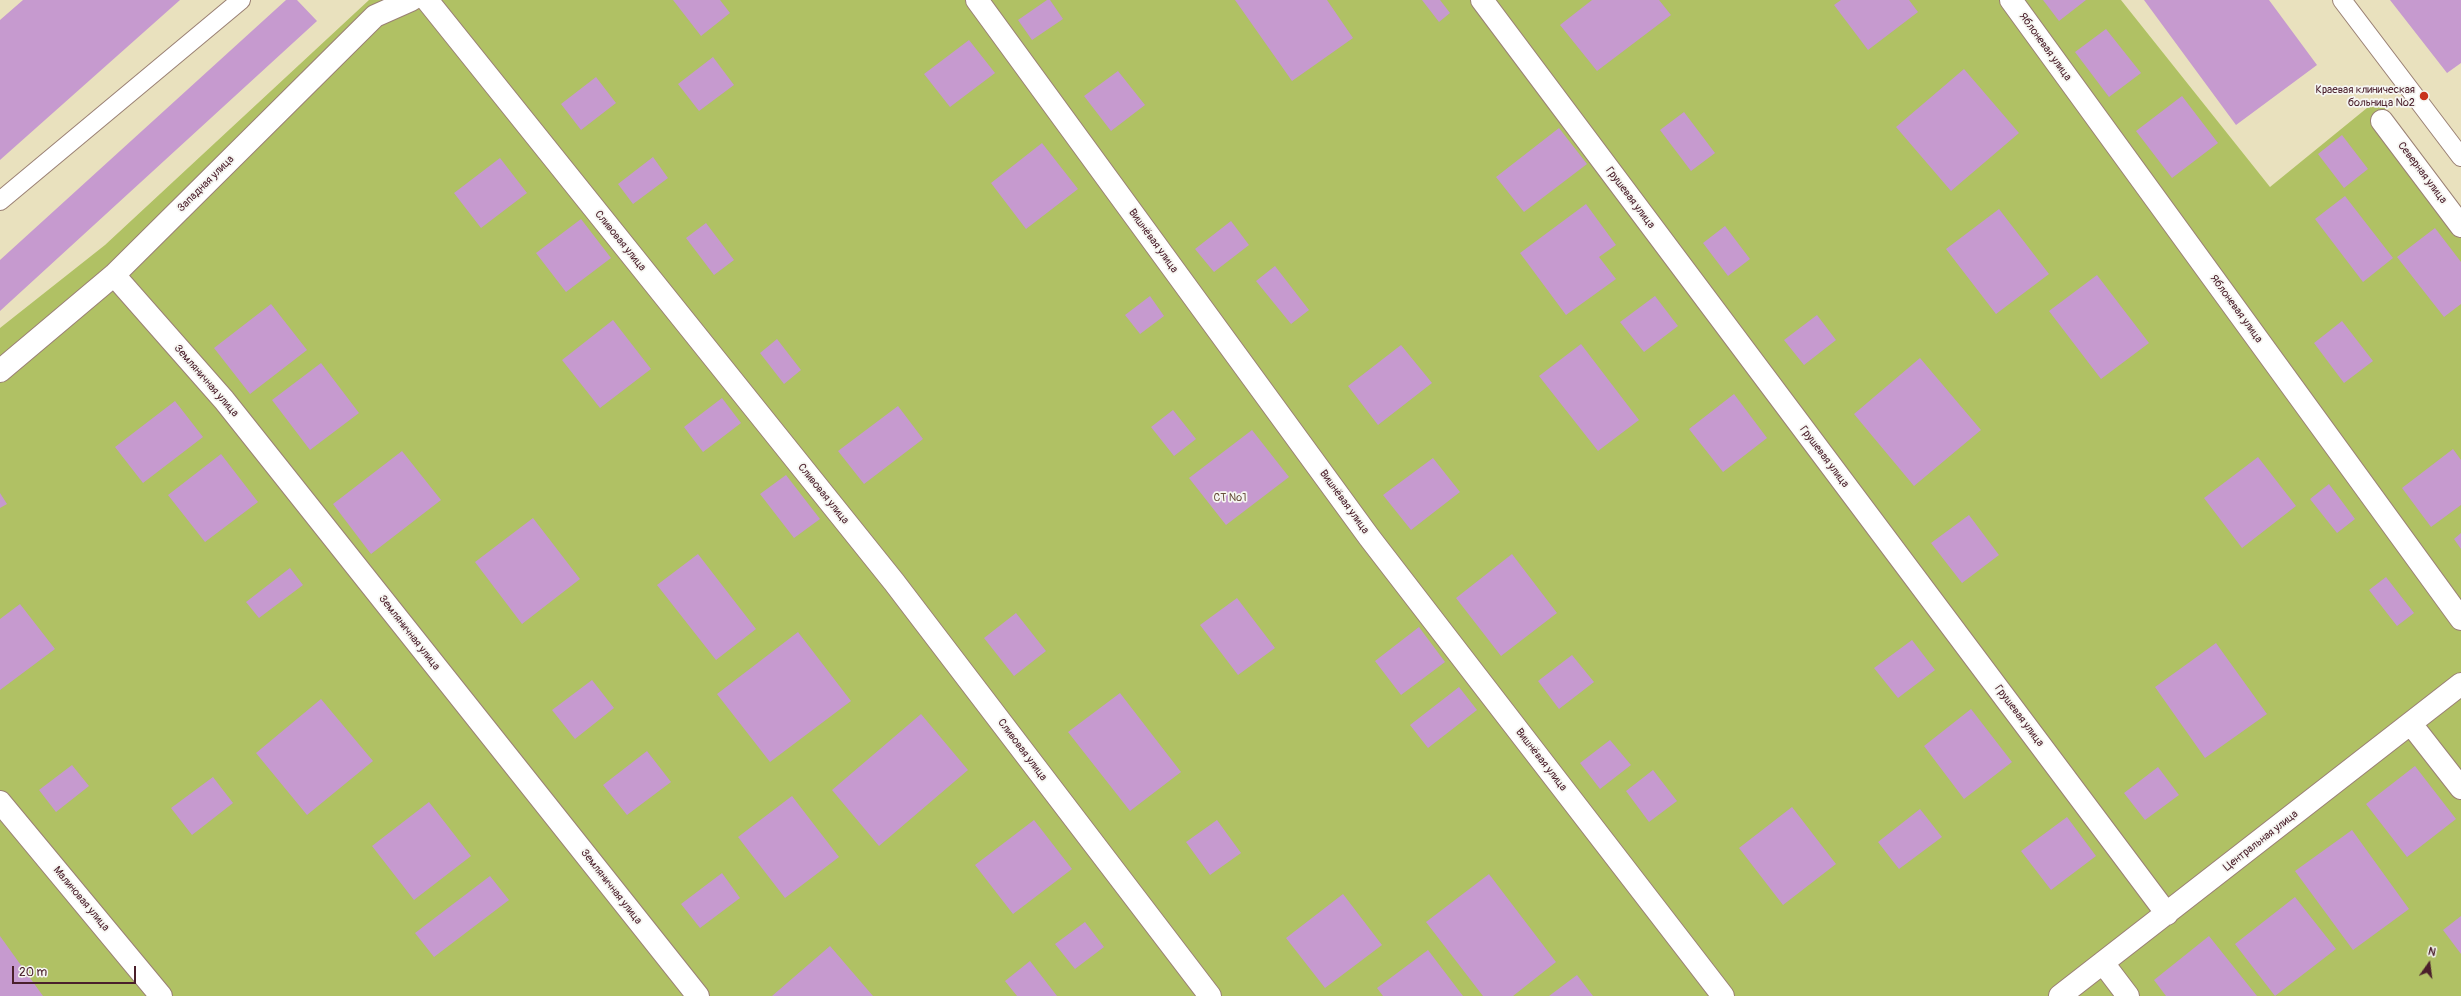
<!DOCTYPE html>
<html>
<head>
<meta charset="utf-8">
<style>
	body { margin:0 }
	#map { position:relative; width:2461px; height:996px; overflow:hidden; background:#e9e1be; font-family:Pangolin,sans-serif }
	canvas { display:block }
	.north { position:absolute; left:2409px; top:944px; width:40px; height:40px; -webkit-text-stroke:3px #f6f6f2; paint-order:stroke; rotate:14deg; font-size:11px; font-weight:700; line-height:16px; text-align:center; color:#4a1f2b }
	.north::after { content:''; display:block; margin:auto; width:14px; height:18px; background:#4a1f2b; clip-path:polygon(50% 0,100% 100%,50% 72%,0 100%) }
	.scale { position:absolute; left:12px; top:966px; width:124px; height:18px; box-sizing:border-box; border:2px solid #4a1f2b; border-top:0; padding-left:5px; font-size:12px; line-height:14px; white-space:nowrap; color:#4a1f2b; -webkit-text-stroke:3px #f6f6f2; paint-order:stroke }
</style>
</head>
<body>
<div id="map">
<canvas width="2461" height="996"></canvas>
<div class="north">N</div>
<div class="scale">20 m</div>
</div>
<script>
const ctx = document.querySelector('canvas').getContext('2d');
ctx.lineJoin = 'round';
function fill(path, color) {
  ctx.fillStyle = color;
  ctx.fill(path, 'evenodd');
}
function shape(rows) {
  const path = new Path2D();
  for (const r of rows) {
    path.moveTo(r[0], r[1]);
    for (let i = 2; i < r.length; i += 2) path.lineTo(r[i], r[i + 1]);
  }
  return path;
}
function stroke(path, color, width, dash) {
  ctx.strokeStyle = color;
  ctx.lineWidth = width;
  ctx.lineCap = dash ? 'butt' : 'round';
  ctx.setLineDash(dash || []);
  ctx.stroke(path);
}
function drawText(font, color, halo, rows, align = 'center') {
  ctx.font = font + ' Pangolin,sans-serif';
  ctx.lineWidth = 3.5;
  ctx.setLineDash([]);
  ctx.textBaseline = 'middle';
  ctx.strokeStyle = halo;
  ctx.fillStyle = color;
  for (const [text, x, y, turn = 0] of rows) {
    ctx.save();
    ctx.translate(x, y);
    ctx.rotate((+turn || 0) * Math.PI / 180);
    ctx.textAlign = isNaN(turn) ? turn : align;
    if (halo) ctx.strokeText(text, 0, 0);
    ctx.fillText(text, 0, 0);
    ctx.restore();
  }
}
fill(shape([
	[369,0,2121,0,2270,187,2378,99,2461,209,2461,996,0,996,0,328,105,245]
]), '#b0c164');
fill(shape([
	[23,0,180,0,0,160,0,20],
	[286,0,297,0,317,21,0,311,0,260],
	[673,0,720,0,730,13,701,36],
	[1047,0,1050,0,1063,19,1032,40,1018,20],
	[1235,0,1327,0,1353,38,1292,81],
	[1422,0,1440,0,1450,13,1439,22],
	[1592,0,1659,0,1671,15,1597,71,1560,25],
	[1841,0,1909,0,1918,12,1868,50,1834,5],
	[2043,0,2086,0,2059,21],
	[2144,0,2269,0,2317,65,2236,125],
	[2390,0,2461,0,2461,63,2447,73],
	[2106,29,2141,73,2109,97,2075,52],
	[969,40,995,73,950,107,924,74],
	[713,57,734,85,699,111,678,84],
	[1964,69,2019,133,1951,191,1896,127],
	[1118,71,1145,105,1111,131,1084,96],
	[596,77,616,103,581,130,561,104],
	[2182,96,2218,143,2172,178,2136,131],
	[1684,112,1715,153,1691,171,1660,130],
	[1559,128,1587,164,1524,212,1496,177],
	[2342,135,2368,169,2344,188,2318,154],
	[1042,143,1078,189,1026,229,991,183],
	[653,157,668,178,633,204,618,184],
	[500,158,527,193,481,228,454,193],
	[2345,196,2393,258,2363,282,2315,219],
	[1586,204,1616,245,1599,257,1616,279,1566,315,1520,253],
	[1999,209,2049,274,1996,314,1946,249],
	[581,219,611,258,566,292,536,253],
	[1231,221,1249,245,1214,272,1195,249],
	[706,223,734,260,714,275,686,238],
	[1725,226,1750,259,1728,276,1703,243],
	[2435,228,2461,262,2461,304,2444,317,2397,257],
	[1275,266,1309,310,1291,324,1256,281],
	[2097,275,2149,343,2101,379,2049,311],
	[1150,296,1164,316,1140,334,1125,315],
	[1655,296,1678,326,1644,352,1620,322],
	[271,304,307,350,250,394,214,348],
	[1817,315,1836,340,1804,365,1784,340],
	[613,320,651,369,600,408,562,360],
	[2342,321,2373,361,2344,383,2314,343],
	[777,339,801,370,784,384,760,353],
	[1581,344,1639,420,1598,451,1539,376],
	[1401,345,1432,383,1378,425,1348,386],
	[1920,358,1981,430,1914,486,1854,414],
	[321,363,359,413,310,450,272,400],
	[1734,394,1767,438,1723,472,1689,429],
	[722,398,741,423,703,452,684,427],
	[175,401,203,437,143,483,115,447],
	[898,406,923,439,864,484,838,451],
	[1173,410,1196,439,1174,456,1151,427],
	[1252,430,1289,477,1226,525,1189,478],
	[2453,449,2461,460,2461,505,2431,527,2402,488],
	[402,451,441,500,371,554,333,504],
	[221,454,258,502,205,542,168,495],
	[2258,457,2296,506,2242,548,2204,498],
	[1433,458,1460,492,1411,530,1383,495],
	[786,475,820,519,794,538,760,494],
	[2329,484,2355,519,2337,533,2310,499],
	[0,493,7,504,0,508],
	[1969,515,1999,555,1962,583,1931,543],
	[533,518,580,579,522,624,475,562],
	[2461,533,2461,549,2454,539],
	[698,554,756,629,716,660,657,585],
	[1512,554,1557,613,1501,656,1456,598],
	[290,568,303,585,259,618,246,602],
	[2386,577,2414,613,2397,626,2369,590],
	[1237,598,1275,648,1238,675,1200,625],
	[20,604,55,649,0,690,0,619],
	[1016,613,1046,651,1014,676,984,638],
	[1419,627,1445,662,1401,695,1375,661],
	[798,632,851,701,770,762,717,694],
	[1912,640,1935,670,1898,698,1874,668],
	[2216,643,2267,714,2205,758,2155,687],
	[1572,655,1594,682,1559,709,1538,681],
	[592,680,614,708,575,739,552,710],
	[1459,687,1477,710,1428,748,1410,725],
	[1120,693,1181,772,1130,811,1068,732],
	[321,699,373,761,307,815,256,753],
	[1971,709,2012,762,1964,799,1924,746],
	[921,714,968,770,879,846,832,790],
	[1610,740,1631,765,1600,789,1580,763],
	[647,751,671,782,627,815,603,785],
	[72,765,89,786,56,812,39,790],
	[2415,766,2456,819,2407,857,2366,804],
	[2158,767,2179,795,2145,820,2124,793],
	[1653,770,1677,801,1649,822,1626,791],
	[213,777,233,803,192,835,171,808],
	[792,796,839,857,785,898,738,837],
	[429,802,471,856,414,900,372,846],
	[1792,807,1836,864,1783,905,1739,848],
	[1920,809,1942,837,1899,869,1878,842],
	[2067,817,2096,856,2051,890,2021,851],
	[1034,820,1072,869,1013,914,975,865],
	[1217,820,1241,853,1210,875,1186,842],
	[2352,830,2409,909,2353,950,2295,871],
	[722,873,740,898,700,928,681,904],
	[1489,874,1556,962,1513,996,1483,996,1426,922],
	[490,876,509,900,434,957,415,933],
	[1343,894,1382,945,1325,988,1286,938],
	[2295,897,2336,949,2275,996,2235,944],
	[2461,916,2461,954,2443,930],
	[1085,922,1104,947,1075,969,1055,944],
	[0,936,43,996,0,996],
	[2209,936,2257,996,2166,996,2154,980],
	[830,946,873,996,772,996],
	[1428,950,1463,996,1383,996,1377,988],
	[1030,961,1057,996,1017,996,1005,981],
	[1577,975,1593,996,1549,996]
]), '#c69acf');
const service = shape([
	[2342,0,2461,157],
	[0,201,241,0]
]);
const minor = shape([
	[427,0,894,582,1210,996],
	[977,0,1369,537,1723,996],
	[1482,0,2167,914],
	[2011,0,2461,619],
	[2382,121,2461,226],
	[114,275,224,400,698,996],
	[0,371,114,275,375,16,411,0],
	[2411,724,2461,788],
	[0,802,161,996],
	[2103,963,2128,996],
	[2060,996,2461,684]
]);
stroke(service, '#9a8074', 20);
stroke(minor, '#9a8074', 24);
stroke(service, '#fff', 18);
stroke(minor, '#fff', 22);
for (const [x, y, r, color] of [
	[2424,96,5,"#c8321e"]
]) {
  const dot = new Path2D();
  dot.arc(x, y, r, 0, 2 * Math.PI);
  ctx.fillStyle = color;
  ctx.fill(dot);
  stroke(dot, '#f6f6f2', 1.5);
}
drawText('11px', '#4a1f2b', '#f6f6f2', [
	["Яблоневая улица",2045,47,54],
	["Северная улица",2422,173,53],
	["Западная улица",206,184,-45],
	["Грушевая улица",1630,198,53],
	["Сливовая улица",620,241,51],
	["Вишнёвая улица",1153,241,54],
	["Яблоневая улица",2236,309,54],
	["Земляничная улица",206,381,49],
	["Грушевая улица",1824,457,53],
	["Сливовая улица",823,494,51],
	["Вишнёвая улица",1344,502,54],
	["Земляничная улица",409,633,52],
	["Грушевая улица",2019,716,53],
	["Сливовая улица",1022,750,53],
	["Вишнёвая улица",1541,760,52],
	["Центральная улица",2261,841,-38],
	["Земляничная улица",611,887,52],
	["Малиновая улица",81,899,50]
]);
drawText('11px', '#4a1f2b', '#f6f6f2', [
	["Краевая клиническая",2415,90],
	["больница №2",2415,103]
], 'right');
drawText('11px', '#69503c', '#f6f6f2', [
	["СТ №1",1230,498]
]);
</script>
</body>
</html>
